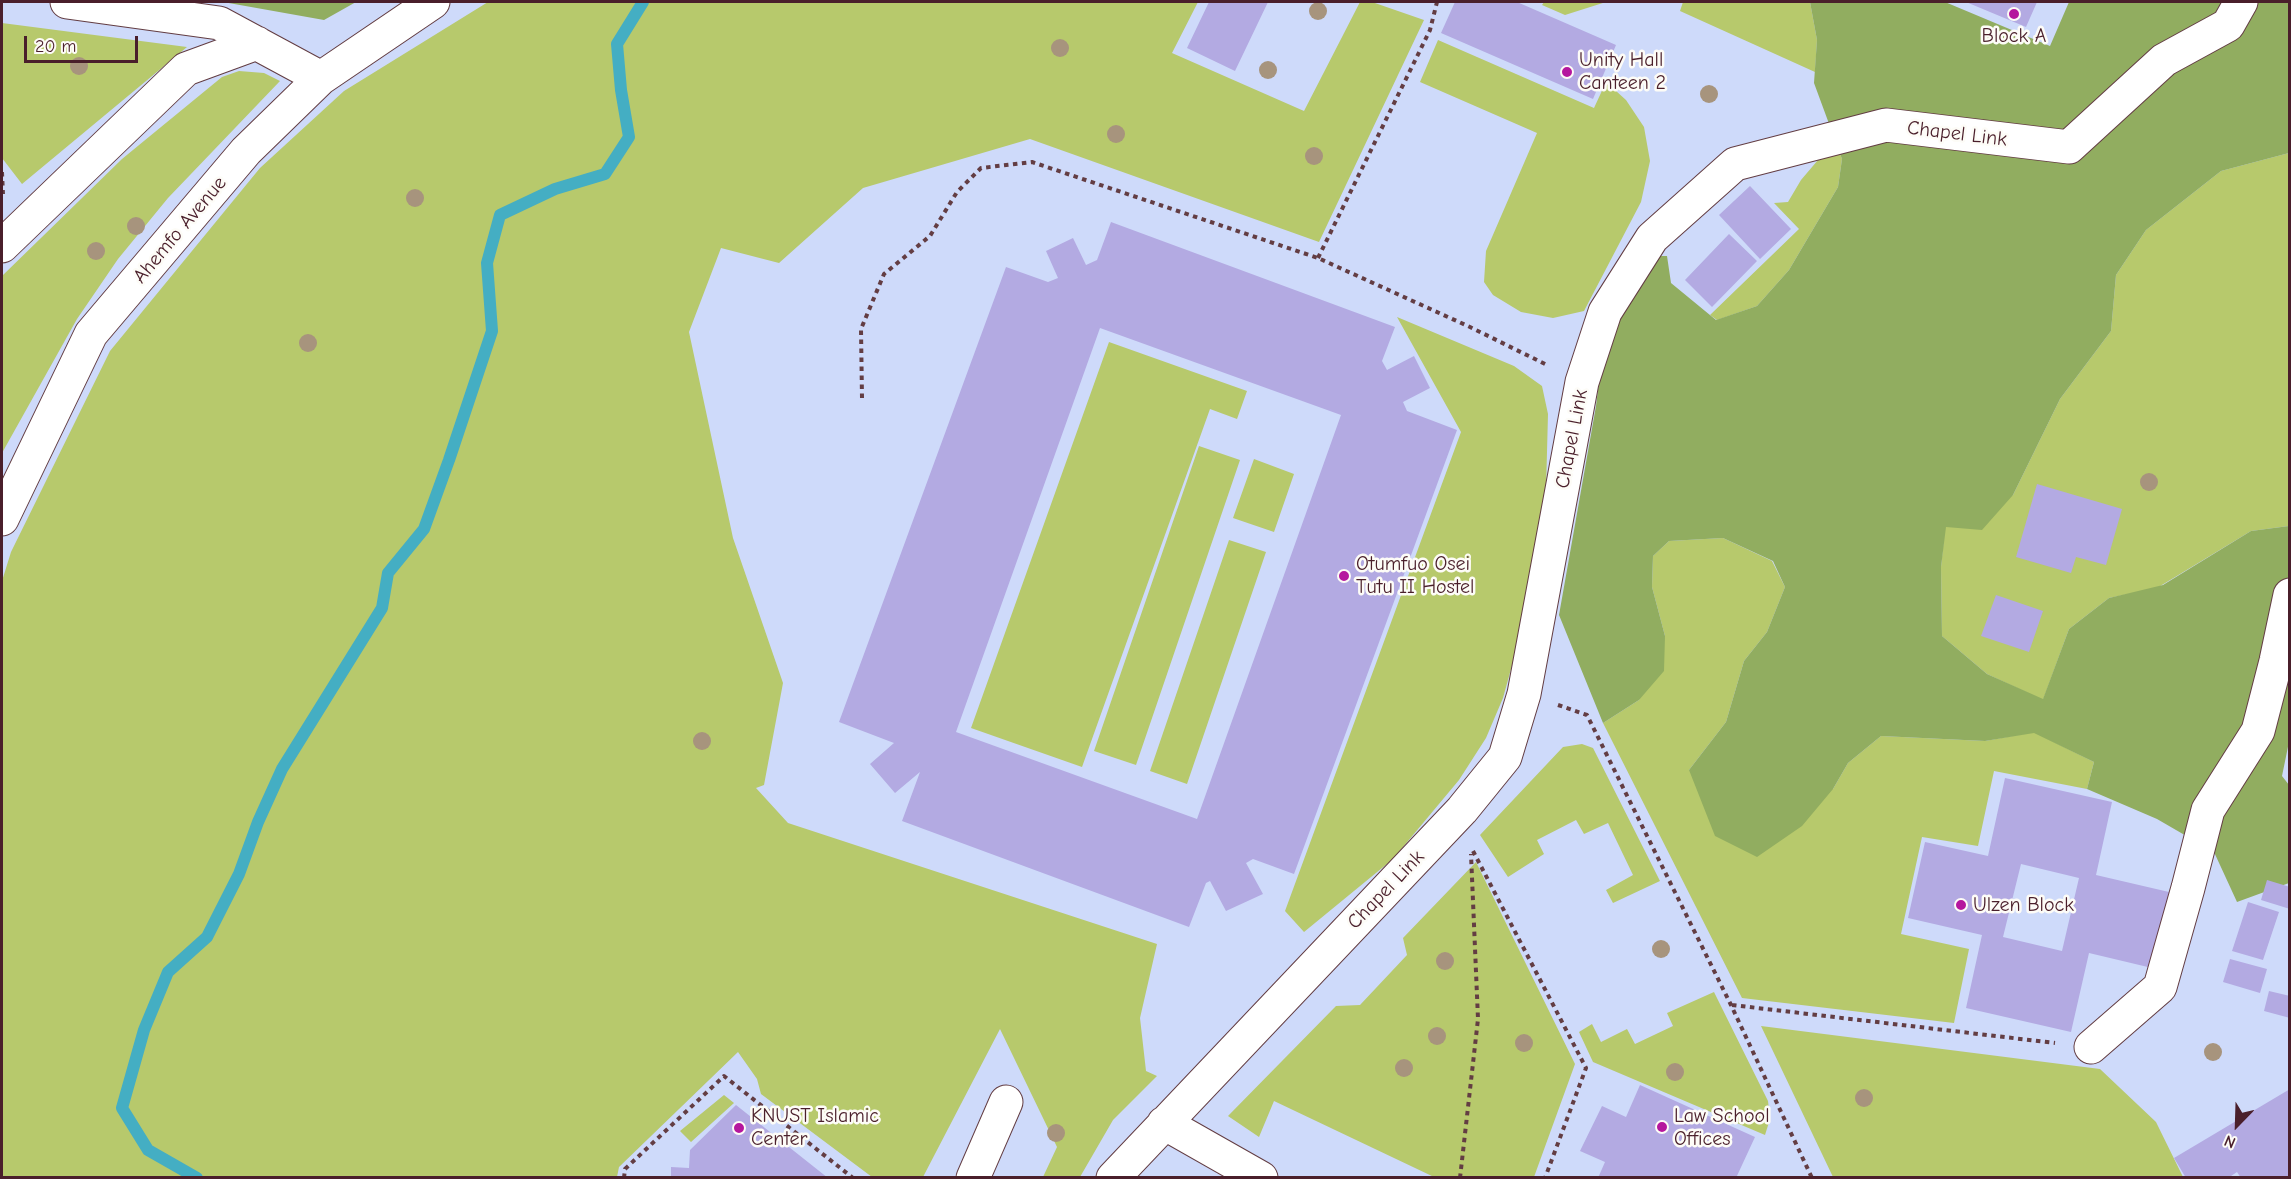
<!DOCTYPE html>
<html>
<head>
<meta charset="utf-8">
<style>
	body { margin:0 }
	#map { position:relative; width:2291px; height:1179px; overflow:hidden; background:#f0e5c9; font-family:"Comic Neue",sans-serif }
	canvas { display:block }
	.frame { position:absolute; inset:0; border:3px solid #4a1f2b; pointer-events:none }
	.north { position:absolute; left:2207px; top:1095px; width:60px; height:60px; -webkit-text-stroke:4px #fdfcf7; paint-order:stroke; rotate:203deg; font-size:16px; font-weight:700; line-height:24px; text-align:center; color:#4a1f2b }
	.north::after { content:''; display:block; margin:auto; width:21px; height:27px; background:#4a1f2b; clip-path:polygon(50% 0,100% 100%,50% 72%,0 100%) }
	.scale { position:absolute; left:24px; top:36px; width:114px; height:27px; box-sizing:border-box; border:3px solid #4a1f2b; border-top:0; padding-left:8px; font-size:18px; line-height:21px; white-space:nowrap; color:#4a1f2b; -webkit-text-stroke:4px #fdfcf7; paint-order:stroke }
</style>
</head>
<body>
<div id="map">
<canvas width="2291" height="1179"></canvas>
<div class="frame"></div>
<div class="north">N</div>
<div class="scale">20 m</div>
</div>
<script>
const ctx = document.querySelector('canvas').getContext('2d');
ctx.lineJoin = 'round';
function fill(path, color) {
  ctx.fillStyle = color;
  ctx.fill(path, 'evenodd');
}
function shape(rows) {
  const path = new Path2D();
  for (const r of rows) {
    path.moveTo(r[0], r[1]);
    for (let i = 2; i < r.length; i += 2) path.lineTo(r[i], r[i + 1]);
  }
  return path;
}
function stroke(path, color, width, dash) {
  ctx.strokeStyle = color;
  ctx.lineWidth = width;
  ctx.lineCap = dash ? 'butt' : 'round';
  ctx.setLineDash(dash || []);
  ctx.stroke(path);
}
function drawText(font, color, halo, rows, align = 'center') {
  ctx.font = font + ' "Comic Neue",sans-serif';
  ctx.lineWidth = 5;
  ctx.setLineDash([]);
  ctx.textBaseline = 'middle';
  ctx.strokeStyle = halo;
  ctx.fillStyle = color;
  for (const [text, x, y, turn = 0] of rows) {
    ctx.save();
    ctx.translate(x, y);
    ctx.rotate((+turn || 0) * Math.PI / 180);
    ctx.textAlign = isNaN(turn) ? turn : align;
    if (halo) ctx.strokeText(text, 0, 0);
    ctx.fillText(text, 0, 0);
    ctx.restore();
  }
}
fill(shape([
	[2,2,2289,2,2289,1177,2,1177]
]), '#cedafa');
fill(shape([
	[488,2,1198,2,1172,53,1304,111,1360,2,1372,2,1424,20,1319,242,1030,139,863,188,779,263,721,248,689,332,733,538,783,683,764,785,756,788,788,823,1157,944,1140,1018,1146,1071,1157,1076,1113,1120,1080,1177,1043,1177,1057,1147,1000,1029,923,1177,872,1177,761,1094,757,1079,738,1052,619,1167,617,1177,2,1177,2,581,11,552,110,351,260,168,344,91],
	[1544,2,1606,2,1565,15,1542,5],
	[1683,2,1810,2,1817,40,1815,72,1680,11],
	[2,23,187,47,22,184,2,158],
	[1438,40,1594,108,1606,82,1626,100,1644,127,1650,161,1641,202,1584,311,1553,318,1521,312,1493,295,1484,282,1486,251,1537,133,1420,82],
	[239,71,264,73,280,81,168,198,118,259,77,319,2,453,2,276,122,159,222,77],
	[1835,140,1842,159,1838,187,1789,270,1757,306,1717,320,1710,315,1799,229,1774,203,1788,202,1801,180],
	[2289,153,2289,526,2251,531,2157,588,2109,598,2069,629,2043,700,1987,674,1942,636,1941,567,1945,527,2013,495,2060,399,2111,331,2116,275,2146,230,2221,171],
	[1397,317,1514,366,1542,386,1548,414,1546,490,1519,640,1503,698,1486,738,1459,780,1393,859,1304,932,1285,911,1461,432],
	[1109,342,1247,391,1237,419,1210,409,1082,767,971,728],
	[1199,446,1240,460,1136,765,1094,751],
	[1254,459,1294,474,1274,532,1233,518],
	[1723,538,1772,561,1785,587,1767,632,1744,661,1726,722,1689,770,1833,789,1848,763,1881,736,1985,741,2034,732,2094,762,2087,789,1994,771,1978,846,1922,837,1901,934,1969,949,1954,1023,1742,998,1603,723,1639,700,1665,636,1652,587,1653,556,1669,541],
	[1229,540,1266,552,1187,784,1150,771],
	[1582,744,1593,748,1660,881,1613,903,1606,890,1633,875,1608,823,1584,834,1576,820,1537,840,1544,854,1508,877,1480,835,1563,747],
	[1476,862,1575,1064,1534,1177,1434,1177,1274,1101,1259,1137,1228,1116,1336,1006,1360,1005,1407,955,1403,938],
	[1714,992,1768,1101,1770,1119,1765,1135,1593,1062,1579,1032,1592,1024,1601,1042,1627,1029,1635,1044,1673,1026,1667,1013],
	[1761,1026,2100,1069,2156,1122,2183,1177,1833,1177],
	[724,1095,734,1103,691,1142,680,1131]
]), '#b7c96c');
fill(shape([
	[223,2,356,2,324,20],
	[1810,2,1945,2,2050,46,2069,2,2289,2,2289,153,2221,171,2146,230,2116,275,2111,331,2060,399,2013,495,1982,530,1946,527,1941,567,1942,636,1987,674,2043,699,2069,629,2109,598,2163,585,2251,531,2289,526,2290,737,2282,776,2289,785,2289,883,2237,902,2214,852,2157,819,2087,789,2094,762,2034,733,1985,741,1881,736,1848,763,1833,789,1802,826,1757,857,1715,836,1689,770,1726,722,1744,661,1767,632,1785,587,1773,561,1723,538,1669,541,1653,556,1652,587,1665,636,1664,671,1639,700,1603,723,1559,615,1596,406,1602,357,1614,310,1656,256,1667,256,1671,283,1716,320,1757,306,1789,270,1838,187,1842,159,1814,83,1817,40]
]), '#91ad60');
stroke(shape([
	[197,1178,148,1150,122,1108,144,1030,168,972,207,937,239,874,258,822,282,769,382,608,388,573,424,529,449,460,492,331,487,263,500,215,555,189,605,174,629,137,621,90,617,44,643,2]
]), '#44aec3', 12);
fill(shape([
	[1209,2,1268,2,1235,71,1187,48],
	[1455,2,1517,2,1616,45,1593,99,1441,33],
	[1966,2,2037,2,2026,27],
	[1750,186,1791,229,1760,259,1719,215],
	[1111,222,1395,327,1382,361,1387,370,1414,356,1430,388,1403,402,1407,411,1457,430,1294,874,1253,859,1246,863,1263,894,1226,911,1210,881,1206,883,1189,927,902,821,920,772,895,793,870,764,894,743,839,722,1006,267,1048,282,1058,278,1046,251,1073,238,1086,265,1097,260],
	[1100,328,1341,415,1197,819,956,732],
	[1729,234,1757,261,1712,307,1685,280],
	[2037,484,2122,509,2106,565,2076,557,2071,573,2016,557],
	[1996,595,2043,611,2029,652,1981,636],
	[2005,778,2112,802,2096,875,2169,892,2152,968,2089,953,2071,1032,1966,1008,1982,935,1908,918,1925,842,1988,856],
	[2021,864,2079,878,2062,951,2003,937],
	[2267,880,2290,887,2290,909,2261,900],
	[2248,902,2279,912,2263,960,2232,951],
	[2230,959,2267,969,2260,993,2223,982],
	[2269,991,2290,996,2290,1018,2264,1011],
	[1640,1085,1755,1137,1736,1178,1598,1178,1605,1162,1580,1151,1602,1106,1626,1117],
	[2290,1089,2290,1178,2241,1178,2237,1172,2228,1178,2186,1178,2174,1158],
	[736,1105,828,1178,671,1178,671,1167,689,1168,690,1150]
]), '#b3aae2');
const minor = shape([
	[67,2,219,23,321,78],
	[2,246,186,69,257,43],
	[2,519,91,334,246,151,321,78,433,2],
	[2091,1047,2160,987,2188,888,2208,810,2258,731,2276,661,2290,595],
	[1164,1123,1261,1178],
	[973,1178,1006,1102],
	[1113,1178,1462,810,1505,757,1524,694,1582,382,1605,312,1652,238,1735,164,1886,125,2069,147,2164,60,2228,25,2241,2]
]);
stroke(minor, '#633d43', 35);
stroke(shape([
	[1539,3,1539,2],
	[2,172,3,194],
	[1318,258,1430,30,1437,2],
	[862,398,861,329,884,274,930,236,957,192,981,168,1032,162,1318,258,1470,327,1549,366],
	[1558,705,1587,715,1731,1005,1812,1178],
	[1473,851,1586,1068,1545,1178],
	[1732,1005,2055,1043],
	[624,1178,625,1169,724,1076,853,1178],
	[1460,1178,1478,1019,1471,854]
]), '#633d43', 4, [4.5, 4.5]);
stroke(minor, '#fff', 33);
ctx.fillStyle = '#a7947d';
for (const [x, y] of [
	[1318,11],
	[1060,48],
	[79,66],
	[1268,70],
	[1709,94],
	[1116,134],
	[1314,156],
	[415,198],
	[136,226],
	[96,251],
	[308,343],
	[2149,482],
	[702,741],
	[1661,949],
	[1445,961],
	[1437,1036],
	[1524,1043],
	[2213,1052],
	[1404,1068],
	[1675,1072],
	[1864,1098],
	[1056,1133]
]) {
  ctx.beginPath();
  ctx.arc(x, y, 9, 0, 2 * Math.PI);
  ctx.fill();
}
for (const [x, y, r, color] of [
	[2014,14,6,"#b5179e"],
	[1567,72,6,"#b5179e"],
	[1344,576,6,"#b5179e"],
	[1961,905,6,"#b5179e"],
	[1662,1127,6,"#b5179e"],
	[739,1128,6,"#b5179e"]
]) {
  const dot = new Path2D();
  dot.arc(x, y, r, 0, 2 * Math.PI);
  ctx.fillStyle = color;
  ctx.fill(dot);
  stroke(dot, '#fdfcf7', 2);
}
drawText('20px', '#4a1f2b', '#fdfcf7', [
	["Block A",2014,36,"center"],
	["Unity Hall",1579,60],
	["Canteen 2",1579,83],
	["Otumfuo Osei",1356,564],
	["Tutu II Hostel",1356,587],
	["Ulzen Block",1973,905],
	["KNUST Islamic",751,1116],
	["Center",751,1139],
	["Law School",1674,1116],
	["Offices",1674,1139]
], 'left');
drawText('20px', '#4a1f2b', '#fdfcf7', [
	["Chapel Link",1957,134,7],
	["Ahemfo Avenue",180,230,-50],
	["Chapel Link",1572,439,-79],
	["Chapel Link",1386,890,-46]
]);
</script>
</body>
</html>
